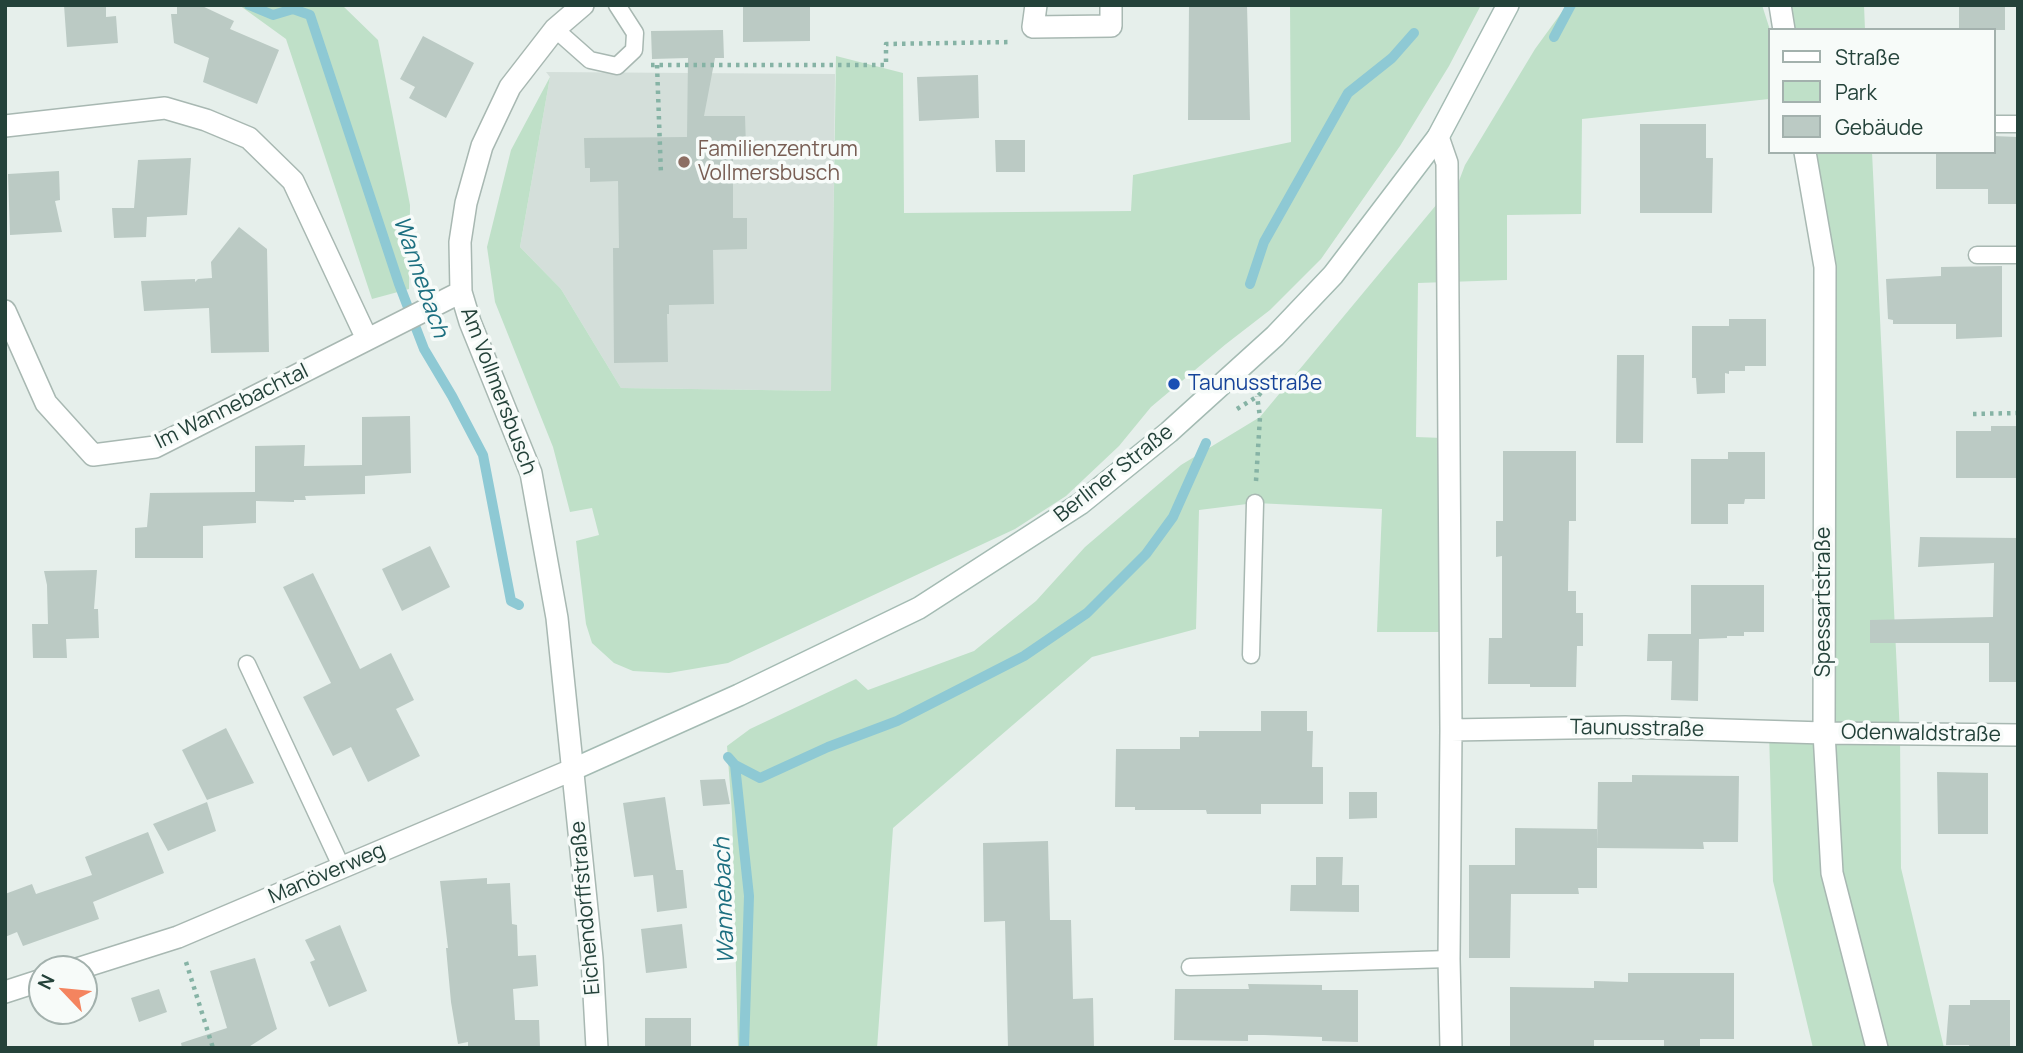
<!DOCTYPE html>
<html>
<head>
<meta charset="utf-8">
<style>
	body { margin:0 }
	#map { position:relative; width:2023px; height:1053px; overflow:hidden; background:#e6efeb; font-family:Manrope,sans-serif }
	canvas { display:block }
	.frame { position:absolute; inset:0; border:7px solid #24423a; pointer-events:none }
	.legend { position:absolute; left:1768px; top:28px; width:228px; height:126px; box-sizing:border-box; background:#f7fbf9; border:2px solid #a3b1ad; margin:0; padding:9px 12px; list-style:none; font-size:21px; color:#24423a }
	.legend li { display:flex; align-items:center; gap:14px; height:35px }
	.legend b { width:35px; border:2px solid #a3b1ad }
	.north { position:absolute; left:28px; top:955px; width:70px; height:70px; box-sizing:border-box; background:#f7fbf9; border:2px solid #a3b1ad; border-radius:50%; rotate:296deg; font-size:19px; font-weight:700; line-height:28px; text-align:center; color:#24423a }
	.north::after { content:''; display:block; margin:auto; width:24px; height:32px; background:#f4845f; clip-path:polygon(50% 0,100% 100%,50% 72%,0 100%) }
</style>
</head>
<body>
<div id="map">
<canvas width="2023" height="1053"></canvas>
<div class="frame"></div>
<ul class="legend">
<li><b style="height:9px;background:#fff"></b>Straße</li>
<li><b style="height:19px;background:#bfe0c8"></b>Park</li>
<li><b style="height:19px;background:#bbcac4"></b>Gebäude</li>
</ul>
<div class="north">N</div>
</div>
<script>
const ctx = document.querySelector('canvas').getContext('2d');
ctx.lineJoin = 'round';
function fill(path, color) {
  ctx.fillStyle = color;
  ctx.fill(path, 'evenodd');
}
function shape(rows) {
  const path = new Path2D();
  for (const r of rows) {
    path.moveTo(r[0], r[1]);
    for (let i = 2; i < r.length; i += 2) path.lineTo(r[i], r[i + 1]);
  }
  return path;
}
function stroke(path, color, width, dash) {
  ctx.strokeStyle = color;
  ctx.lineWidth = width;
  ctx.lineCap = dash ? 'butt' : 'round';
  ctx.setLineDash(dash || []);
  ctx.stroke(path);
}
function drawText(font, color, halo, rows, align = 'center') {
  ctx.font = font + ' Manrope,sans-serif';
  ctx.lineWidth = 7;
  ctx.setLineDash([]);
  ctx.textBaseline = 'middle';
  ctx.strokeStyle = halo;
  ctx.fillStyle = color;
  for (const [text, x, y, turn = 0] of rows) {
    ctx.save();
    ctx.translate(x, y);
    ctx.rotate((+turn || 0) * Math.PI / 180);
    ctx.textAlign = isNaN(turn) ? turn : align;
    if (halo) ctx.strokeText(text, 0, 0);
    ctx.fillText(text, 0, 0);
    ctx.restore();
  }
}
fill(shape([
	[546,72,835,74,832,391,621,388,561,289,520,247,550,77]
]), '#d4dfda');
fill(shape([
	[239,5,342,5,378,40,410,205,409,289,372,299,286,39],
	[1290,5,1481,5,1449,66,1400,146,1321,259,1270,310,1226,344,1151,407,1119,446,1066,496,1015,529,728,663,669,673,633,671,614,663,592,643,586,624,576,541,599,535,592,508,570,512,553,447,495,302,487,247,511,150,550,77,520,247,561,289,621,388,831,391,836,56,903,73,904,213,1131,211,1133,175,1291,142],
	[1567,5,1762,5,1770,30,1769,99,1582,119,1581,214,1507,215,1507,280,1418,283,1416,437,1443,438,1444,632,1377,632,1382,509,1255,503,1199,510,1196,629,1092,657,893,828,877,1048,738,1048,732,813,727,746,750,729,856,679,868,690,974,651,1036,601,1085,547,1181,465,1260,417,1437,204,1454,194,1465,165,1535,49],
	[1780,5,1864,5,1865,30,1784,30],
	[1805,152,1872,152,1900,734,1901,868,1944,1048,1813,1048,1773,881,1769,731,1823,733,1825,267]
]), '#bfe0c8');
stroke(shape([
	[249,5,273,15,293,9,310,15,399,284,424,349,452,396,483,455,511,601,519,605],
	[1554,37,1571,5],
	[1250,284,1264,242,1348,93,1392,58,1414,33],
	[728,757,735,765,749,896,744,1048],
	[735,765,760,778,828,747,897,721,1024,656,1087,613,1146,554,1173,517,1206,443]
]), '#8ec9d4', 10);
fill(shape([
	[64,5,106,5,106,17,116,16,118,43,67,47],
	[177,5,200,5,234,21,230,29,279,50,257,104,203,82,209,58,174,43,171,14,177,14],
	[743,5,810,5,810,41,743,42],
	[1189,5,1247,5,1250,120,1188,120],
	[1959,5,2005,5,2005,30,1959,30],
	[723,30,724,58,715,58,704,116,745,116,746,147,733,147,733,218,747,218,747,249,713,250,714,304,669,305,669,314,667,314,668,362,614,363,613,248,619,248,618,181,590,182,590,168,585,168,584,138,687,137,688,58,652,59,651,31],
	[423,36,474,63,446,118,409,98,415,87,400,79],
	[978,75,979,118,919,121,917,77],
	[1640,124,1706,124,1706,158,1713,158,1712,213,1640,213],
	[1993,136,2018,137,2018,204,1988,204,1988,189,1936,189,1936,152,1993,152],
	[995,140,1025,140,1025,172,996,172],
	[191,158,187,215,147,217,146,237,114,238,112,208,134,208,138,160],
	[59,171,60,200,55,201,62,232,10,235,8,174],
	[239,227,267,249,269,352,211,353,209,308,144,311,141,281,195,279,195,282,198,279,212,278,211,262],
	[2002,266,2002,337,1956,339,1956,324,1893,324,1893,320,1888,319,1886,279,1941,276,1941,267],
	[1729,319,1766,319,1766,366,1745,366,1745,371,1729,371,1729,374,1725,373,1725,393,1697,394,1696,378,1692,378,1692,326,1729,326],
	[1617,355,1644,355,1643,443,1616,443],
	[410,416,411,473,365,476,365,494,305,496,306,500,294,500,294,502,256,501,256,523,203,526,203,558,135,558,135,528,147,527,150,493,255,492,255,446,305,445,304,466,362,465,362,417],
	[1991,426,2018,426,2018,478,1956,478,1956,431,1991,431],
	[1503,451,1576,451,1576,521,1569,521,1568,591,1576,591,1576,613,1583,613,1583,646,1577,646,1576,687,1530,687,1530,684,1488,684,1489,638,1502,638,1502,556,1496,557,1496,521,1503,521],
	[1728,452,1765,452,1765,499,1745,499,1744,504,1728,504,1728,524,1691,524,1691,459,1728,459],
	[1920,537,2018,538,2018,682,1989,682,1989,643,1870,643,1870,620,1993,617,1994,563,1918,567],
	[430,546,450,587,402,611,382,569],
	[97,570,94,609,98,609,99,638,66,639,67,658,33,658,32,624,48,624,47,585,44,571],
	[313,573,360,669,391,653,414,700,396,709,420,756,368,782,351,747,333,756,303,697,331,683,283,587],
	[1691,585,1764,585,1764,632,1744,632,1744,636,1727,636,1727,638,1699,639,1698,701,1671,700,1672,661,1647,661,1648,634,1691,634],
	[1261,711,1307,711,1307,731,1313,731,1312,767,1323,767,1323,804,1261,804,1261,814,1207,814,1206,810,1135,810,1135,807,1115,807,1116,749,1180,749,1180,737,1199,737,1199,731,1261,731],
	[226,728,254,783,207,800,182,750],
	[1937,772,1988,773,1988,834,1938,834],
	[1632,775,1739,776,1738,842,1703,842,1704,849,1597,848,1598,782,1632,782],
	[725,779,730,804,703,806,700,780],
	[1349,792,1377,792,1377,818,1349,819],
	[665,797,676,870,683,870,687,908,657,912,653,875,634,877,623,803],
	[207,802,216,831,168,851,153,824],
	[1515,828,1597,829,1597,888,1578,888,1579,894,1511,894,1510,958,1469,958,1469,865,1515,865],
	[148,832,164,873,93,902,99,919,23,946,17,932,5,937,5,894,32,884,36,894,92,875,85,857],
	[1048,841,1050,920,1071,920,1073,999,1093,998,1094,1048,1008,1048,1005,921,984,922,983,843],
	[1316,857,1343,857,1342,885,1359,885,1359,912,1290,911,1291,885,1316,885],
	[487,878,487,884,510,883,512,924,517,925,518,956,536,955,538,986,513,989,515,1020,539,1020,540,1048,468,1048,468,1042,458,1044,451,1002,446,948,448,948,440,881],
	[682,924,687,968,646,973,641,929],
	[340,925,367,991,329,1007,310,962,315,960,305,940],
	[255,958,277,1029,247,1048,182,1048,181,1043,227,1028,210,971],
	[1628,973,1734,973,1734,1039,1700,1039,1700,1046,1664,1046,1664,1040,1594,1040,1594,1048,1510,1048,1510,987,1594,988,1594,981,1628,982],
	[1248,984,1322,985,1322,990,1358,990,1358,1042,1322,1041,1322,1037,1264,1035,1248,1035,1248,1041,1174,1040,1175,989,1249,989],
	[159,989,167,1012,139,1022,131,998],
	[1970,1000,2010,1000,2010,1048,1970,1048,1969,1045,1946,1045,1949,1005,1970,1005],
	[645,1018,691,1018,691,1048,645,1048]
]), '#bbcac4');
const lane = shape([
	[555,29,590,60,617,66,634,50,635,33,617,5],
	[1993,124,2018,124],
	[1977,255,2018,255],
	[1251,655,1255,503],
	[247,664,342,868],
	[1190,967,1449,959]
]);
const street = shape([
	[583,5,555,29,510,87,482,146,466,203,460,242,461,292,470,322,531,473,557,618,592,958,597,1048],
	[1036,5,1033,27,1111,26,1111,5],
	[1780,5,1784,30],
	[5,126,165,108,206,120,249,138,293,181,367,339],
	[1438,137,1447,163,1451,730,1625,727,1824,733,2018,735],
	[1805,152,1825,267,1824,733,1832,873,1877,1048],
	[5,311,46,403,93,455,155,447,461,292],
	[1451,730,1449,959,1451,1048],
	[77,969,178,937,574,769],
	[5,992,42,980]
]);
const secondary = shape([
	[574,769,739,695,919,608,1080,504,1169,432,1275,336,1333,275,1438,137,1508,5]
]);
stroke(lane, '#a8b8b2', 19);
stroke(street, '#a8b8b2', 24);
stroke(secondary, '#a4bbb3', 24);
stroke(shape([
	[651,65,886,65,886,44,1012,42],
	[657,65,661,175],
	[1237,409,1258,396,1280,371],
	[1973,414,2018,413],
	[1256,481,1260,417,1257,396],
	[186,962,213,1048]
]), '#86b3a5', 4.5, [3.5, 5]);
stroke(lane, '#fff', 16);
stroke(street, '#fff', 21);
stroke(secondary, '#fff', 21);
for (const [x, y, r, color] of [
	[684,162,7,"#8d6e63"],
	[1174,384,7,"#1a4fb4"]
]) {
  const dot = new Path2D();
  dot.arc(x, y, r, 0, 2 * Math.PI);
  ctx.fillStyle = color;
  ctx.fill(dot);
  stroke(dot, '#f7fbf9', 2.5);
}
drawText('21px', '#785e54', '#f7fbf9', [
	["Familienzentrum",698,150],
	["Vollmersbusch",698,174]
], 'left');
drawText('21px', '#164399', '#f7fbf9', [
	["Taunusstraße",1188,384]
], 'left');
drawText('21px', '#24423a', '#f7fbf9', [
	["Am Vollmersbusch",498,391,69],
	["Im Wannebachtal",232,407,-26],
	["Berliner Straße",1114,474,-38],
	["Spessartstraße",1824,602,-90],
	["Taunusstraße",1637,729,1],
	["Odenwaldstraße",1921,734,1],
	["Manöverweg",327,874,-23],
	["Eichendorffstraße",586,908,-95]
]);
drawText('italic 23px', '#1c6f80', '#f7fbf9', [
	["Wannebach",420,277,71],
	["Wannebach",725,901,-92]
]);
</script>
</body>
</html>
